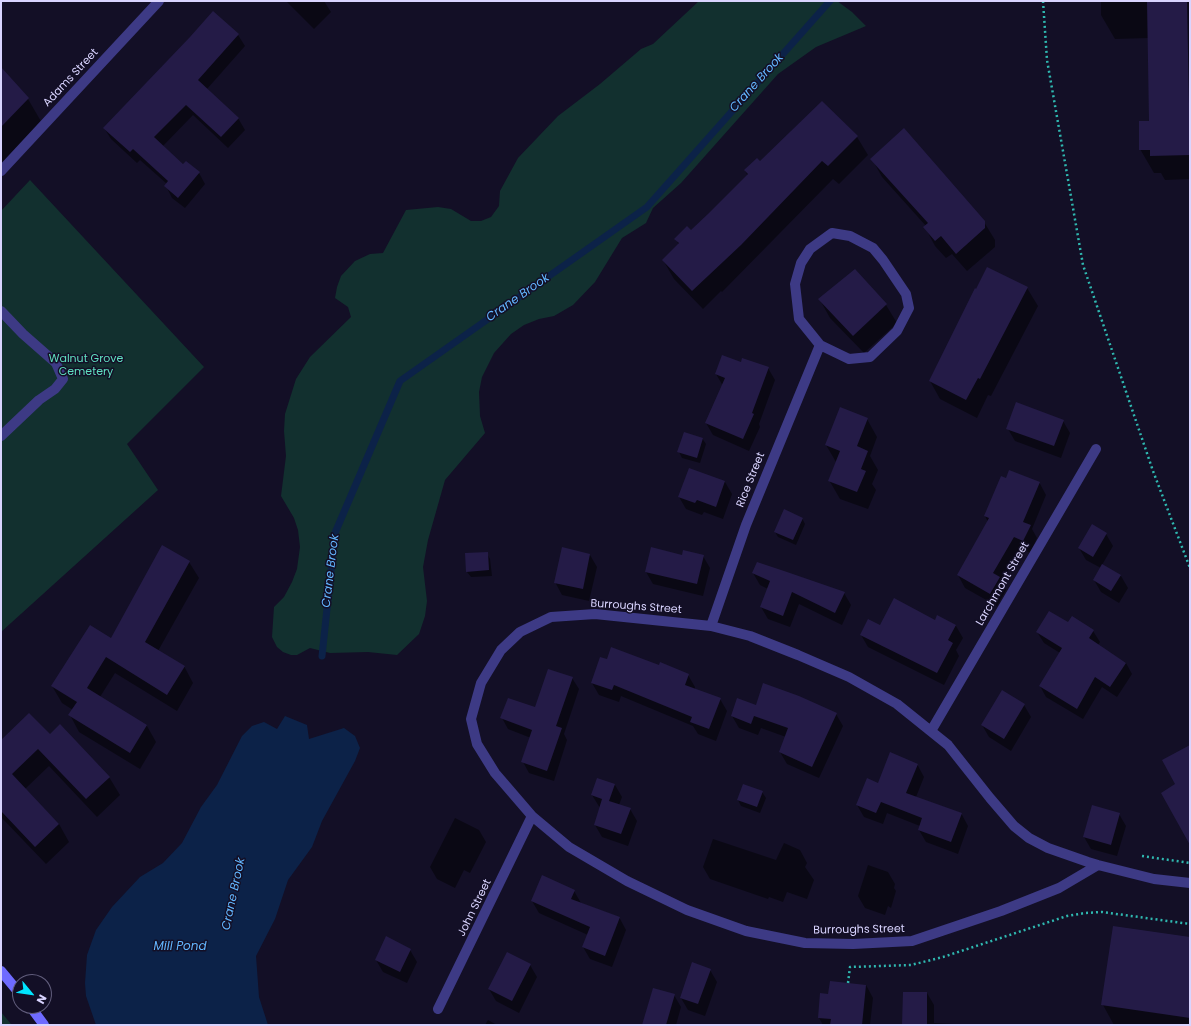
<!DOCTYPE html>
<html>
<head>
<meta charset="utf-8">
<style>
	body { margin:0 }
	#map { position:relative; width:1191px; height:1026px; overflow:hidden; background:#130f26; font-family:Poppins,sans-serif }
	canvas { display:block }
	.frame { position:absolute; inset:0; border:2px solid #d9d4ff; pointer-events:none }
	.north { position:absolute; left:12px; top:974px; width:40px; height:40px; box-sizing:border-box; background:#130f26; border:1px solid #625e7d; border-radius:50%; rotate:119deg; font-size:11px; font-weight:700; line-height:16px; text-align:center; color:#d9d4ff }
	.north::after { content:''; display:block; margin:auto; width:14px; height:18px; background:#00e5ff; clip-path:polygon(50% 0,100% 100%,50% 72%,0 100%) }
</style>
</head>
<body>
<div id="map">
<canvas width="1191" height="1026"></canvas>
<div class="frame"></div>
<div class="north">N</div>
</div>
<script>
const ctx = document.querySelector('canvas').getContext('2d');
ctx.lineJoin = 'round';
function fill(path, color) {
  ctx.fillStyle = color;
  ctx.fill(path, 'evenodd');
}
function shape(rows) {
  const path = new Path2D();
  for (const r of rows) {
    path.moveTo(r[0], r[1]);
    for (let i = 2; i < r.length; i += 2) path.lineTo(r[i], r[i + 1]);
  }
  return path;
}
function stroke(path, color, width, dash) {
  ctx.strokeStyle = color;
  ctx.lineWidth = width;
  ctx.lineCap = dash ? 'butt' : 'round';
  ctx.setLineDash(dash || []);
  ctx.stroke(path);
}
function drawText(font, color, halo, rows, align = 'center') {
  ctx.font = font + ' Poppins,sans-serif';
  ctx.lineWidth = 3;
  ctx.setLineDash([]);
  ctx.textBaseline = 'middle';
  ctx.strokeStyle = halo;
  ctx.fillStyle = color;
  for (const [text, x, y, turn = 0] of rows) {
    ctx.save();
    ctx.translate(x, y);
    ctx.rotate((+turn || 0) * Math.PI / 180);
    ctx.textAlign = isNaN(turn) ? turn : align;
    if (halo) ctx.strokeText(text, 0, 0);
    ctx.fillText(text, 0, 0);
    ctx.restore();
  }
}
fill(shape([
	[699,1,837,1,852,12,866,26,816,47,778,74,681,183,653,208,646,223,622,238,595,282,573,305,554,316,539,319,524,325,511,334,494,353,482,377,479,392,480,416,485,433,445,480,428,540,423,567,427,601,425,616,419,634,397,655,368,652,330,653,310,648,297,655,291,655,283,652,277,647,272,637,274,607,284,597,292,582,297,569,300,547,298,530,294,518,281,496,286,456,284,431,285,414,296,379,310,357,351,317,348,307,335,298,337,287,341,276,355,261,370,254,383,253,406,210,438,207,451,209,471,221,481,221,491,217,499,206,500,191,518,158,558,116,600,84,641,49,653,44],
	[30,180,204,367,127,444,158,490,1,632,1,211],
	[1,1012,11,1024,12,1025,1,1025]
]), '#12302f');
fill(shape([
	[285,716,307,725,309,739,344,728,355,736,360,748,355,761,322,821,312,847,288,880,275,919,256,956,259,997,268,1025,96,1025,86,996,85,983,87,955,96,930,112,907,140,877,163,863,182,843,201,807,217,785,242,736,252,726,264,722,277,729]
]), '#0c2248');
fill(shape([
	[286,1,324,1,331,12,314,29],
	[1101,1,1190,1,1190,179,1165,180,1161,173,1154,173,1140,149,1150,122,1149,38,1115,39,1101,15],
	[238,35,245,46,207,89,238,118,245,130,228,148,193,115,163,146,184,165,199,173,205,184,185,208,172,198,166,186,167,184,140,160,137,163,111,139,104,128],
	[1,68,28,99,42,123,1,165],
	[857,137,868,155,839,184,833,179,722,292,721,291,703,309,674,279,663,260,679,245,676,239,691,231,748,176,745,171,760,163],
	[872,159,984,222,995,240,995,247,967,271,952,254,946,258,935,246,925,227,926,226,882,177],
	[1027,288,1038,306,991,396,988,395,977,418,940,399,930,381],
	[820,300,886,305,897,323,864,353,830,318],
	[742,363,768,368,775,380,759,424,760,427,749,451,713,435,706,423,723,386,716,374],
	[867,419,877,437,870,456,878,470,872,484,876,490,868,509,840,499,829,480,836,462,826,445],
	[1063,421,1070,433,1061,458,1015,441,1008,429],
	[702,438,706,444,700,463,682,458,679,452],
	[690,469,725,482,732,494,723,519,704,512,702,515,686,509,679,497],
	[1039,482,1046,495,1032,529,1037,538,1030,553,1021,548,1002,582,1006,590,997,606,965,588,958,575,988,522,985,516],
	[802,518,805,524,796,545,778,537,775,532],
	[1092,526,1106,534,1113,546,1102,565,1121,576,1128,588,1119,603,1101,592,1094,580,1101,568,1086,560,1079,548],
	[487,553,490,559,492,576,471,577,467,572],
	[590,555,597,567,589,601,562,595,555,582],
	[703,556,710,568,703,596,653,584,646,572],
	[189,562,199,578,158,651,184,666,193,683,177,711,115,673,100,697,147,726,156,742,140,769,79,732,70,715,73,710,62,703,52,686,112,640],
	[753,573,844,593,851,605,842,625,799,604,790,627,768,619,761,607,768,589,760,585],
	[938,616,956,626,963,638,956,650,959,656,944,685,868,647,861,635,880,626,935,621],
	[1068,624,1093,631,1100,642,1098,645,1126,663,1132,674,1117,697,1102,687,1083,719,1046,697,1040,686,1060,653,1044,643,1037,632],
	[688,675,695,687,695,690,720,699,727,711,716,741,698,734,693,726,621,696,619,702,599,695,592,683],
	[572,678,579,689,564,734,567,740,554,781,529,773,523,762,531,738,508,729,502,718,536,709],
	[1024,705,1031,717,1011,751,989,737,982,725],
	[756,706,836,714,843,726,819,778,787,764,780,752,786,737,761,728,758,735,739,728,732,716],
	[50,736,109,777,120,795,97,817,49,766,25,789,59,824,69,842,46,864,1,817,1,741],
	[917,764,924,777,916,797,961,813,968,826,958,854,926,842,919,830,920,826,887,813,883,824,864,817,857,805,878,784],
	[615,785,622,797,619,805,630,809,637,821,628,846,602,837,595,825,600,808,592,795],
	[762,792,766,798,760,813,741,806,738,800],
	[1119,814,1126,826,1117,856,1091,849,1084,837],
	[455,818,479,830,486,842,470,873,464,870,455,888,437,879,430,867],
	[713,839,776,860,784,843,800,850,807,863,805,867,814,880,807,899,787,892,783,902,769,897,768,899,710,879,703,867],
	[868,865,888,872,895,884,894,888,896,891,891,908,888,906,885,915,865,908,858,896],
	[574,891,581,903,619,917,626,930,612,967,590,959,583,947,588,935,539,913,532,901],
	[1114,927,1190,938,1190,1025,1114,1025,1103,1005],
	[410,950,417,962,407,983,383,972,376,960],
	[530,965,537,977,519,1013,496,1001,489,989],
	[710,970,717,982,705,1016,688,1010,681,998],
	[866,985,873,998,870,1025,823,1025,819,1018,829,995],
	[927,993,934,1005,934,1023,972,1025,903,1025],
	[674,995,681,1007,676,1025,643,1025],
	[488,1020,497,1025,485,1025]
]), '#0007');
stroke(shape([
	[322,656,335,533,400,381,647,207,830,1]
]), '#0c2248', 7);
fill(shape([
	[1147,1,1187,1,1190,155,1150,156,1150,150,1139,150,1139,121,1149,121],
	[213,11,239,34,198,80,239,118,221,137,186,105,154,137,183,164,186,161,200,172,178,198,164,186,168,181,133,149,130,152,103,128,190,37],
	[1,67,29,98,1,127],
	[822,101,858,136,828,166,822,161,741,245,692,291,662,260,679,243,674,239,687,226,691,230,709,213,748,174,744,170,757,158,760,161],
	[904,128,985,221,985,228,956,254,941,236,935,241,923,227,928,223,870,159],
	[987,267,1028,287,980,379,978,378,966,400,929,381,975,288,976,289],
	[855,269,887,304,853,336,818,299],
	[722,355,741,362,742,358,769,367,752,413,754,414,743,439,705,423,725,378,715,374],
	[1016,402,1064,420,1054,446,1006,429],
	[840,407,868,418,857,446,868,451,861,469,866,471,857,492,828,481,840,451,825,445],
	[684,432,703,438,697,458,677,452],
	[689,468,725,481,716,507,697,500,695,503,678,497],
	[1009,470,1040,482,1023,522,1031,525,1023,541,1014,537,993,573,1000,577,990,594,957,575,989,518,984,516,1001,476,1006,478],
	[784,509,803,518,793,540,774,532],
	[1092,524,1107,533,1093,557,1078,548],
	[162,545,190,561,145,642,185,666,167,695,106,657,87,688,147,725,130,753,68,715,77,702,51,686,90,625,111,638],
	[562,547,590,554,583,589,554,583],
	[651,547,682,555,683,550,704,555,697,584,645,572],
	[488,552,489,570,466,572,465,553],
	[757,562,787,572,845,592,835,613,792,592,783,616,760,607,770,581,752,573],
	[1102,564,1121,575,1111,591,1093,580],
	[894,598,935,620,937,615,956,625,948,640,953,643,937,673,860,635,868,619,880,625],
	[1049,611,1068,622,1072,616,1094,630,1089,638,1126,663,1110,687,1095,677,1077,709,1039,686,1062,648,1036,632],
	[611,647,659,665,660,662,689,674,685,685,721,698,709,729,690,722,692,717,614,685,612,690,591,683,600,657,607,659],
	[548,669,573,677,556,726,562,728,547,771,521,762,532,730,500,718,508,698,535,707],
	[763,683,799,696,837,713,812,767,779,752,788,728,754,716,751,724,731,716,737,698,756,705],
	[1002,690,1025,704,1004,739,981,725],
	[29,713,50,734,60,724,110,777,86,799,38,749,12,774,59,824,35,847,1,811,1,740],
	[1190,745,1190,845,1161,793,1175,784,1162,760],
	[890,752,918,764,906,793,962,813,951,842,918,830,922,818,881,802,876,813,856,805,867,778,878,783],
	[597,778,615,784,609,801,631,808,621,834,594,825,602,799,591,795],
	[743,784,763,791,757,807,737,800],
	[1092,805,1120,813,1111,845,1083,837],
	[542,875,575,890,571,899,620,917,605,956,582,947,590,927,531,901],
	[1113,926,1190,937,1190,1018,1101,1005],
	[386,936,411,949,400,972,375,960],
	[507,952,531,964,512,1001,488,989],
	[692,962,711,969,698,1004,680,998],
	[830,981,866,985,862,1025,830,1025,831,1019,818,1018,820,993,828,994],
	[653,988,675,994,666,1025,642,1025],
	[903,992,927,992,927,1025,902,1025]
]), '#241b47');
stroke(shape([
	[1043,1,1047,60,1083,265,1153,471,1190,568],
	[1142,856,1190,863],
	[848,983,850,967,911,965,943,957,1067,916,1085,913,1102,912,1190,924]
]), '#2fb8b0', 2.5, [2, 3]);
stroke(shape([
	[1,311,23,334,56,363,63,379,55,389,39,400,1,436]
]), '#3d3a85', 10);
stroke(shape([
	[1,171,159,1],
	[711,626,746,525,820,345,799,319,795,284,801,263,810,249,832,233,850,236,873,248,883,260,906,294,909,308,897,331,870,357,849,359,820,345],
	[931,731,1096,449],
	[1098,865,1059,888,1001,911,912,941,853,944,805,943,746,931,687,910,627,881,569,847,532,816,495,773,477,744,471,719,481,683,501,650,520,632,551,617,595,614,711,626,750,636,798,655,849,677,897,704,948,745,990,798,1014,826,1029,838,1048,848,1088,862,1098,865,1154,879,1190,883],
	[438,1009,532,816]
]), '#3d3a85', 10);
stroke(shape([
	[1,971,20,994],
	[30,1006,44,1025]
]), '#6f6bff', 10);
drawText('11px', '#d9d4ff', '#130f26', [
	["Adams Street",71,78,-47],
	["Rice Street",751,480,-68],
	["Larchmont Street",1003,584,-60],
	["Burroughs Street",636,607,4],
	["John Street",475,908,-64],
	["Burroughs Street",859,930,-1]
]);
drawText('11px', '#5fe0c0', '#130f26', [
	["Walnut Grove",86,359],
	["Cemetery",86,372]
]);
drawText('italic 12px', '#62b6ff', '#130f26', [
	["Crane Brook",757,83,-48],
	["Crane Brook",518,298,-35],
	["Crane Brook",331,571,-83],
	["Crane Brook",234,894,-78],
	["Mill Pond",180,947]
]);
</script>
</body>
</html>
